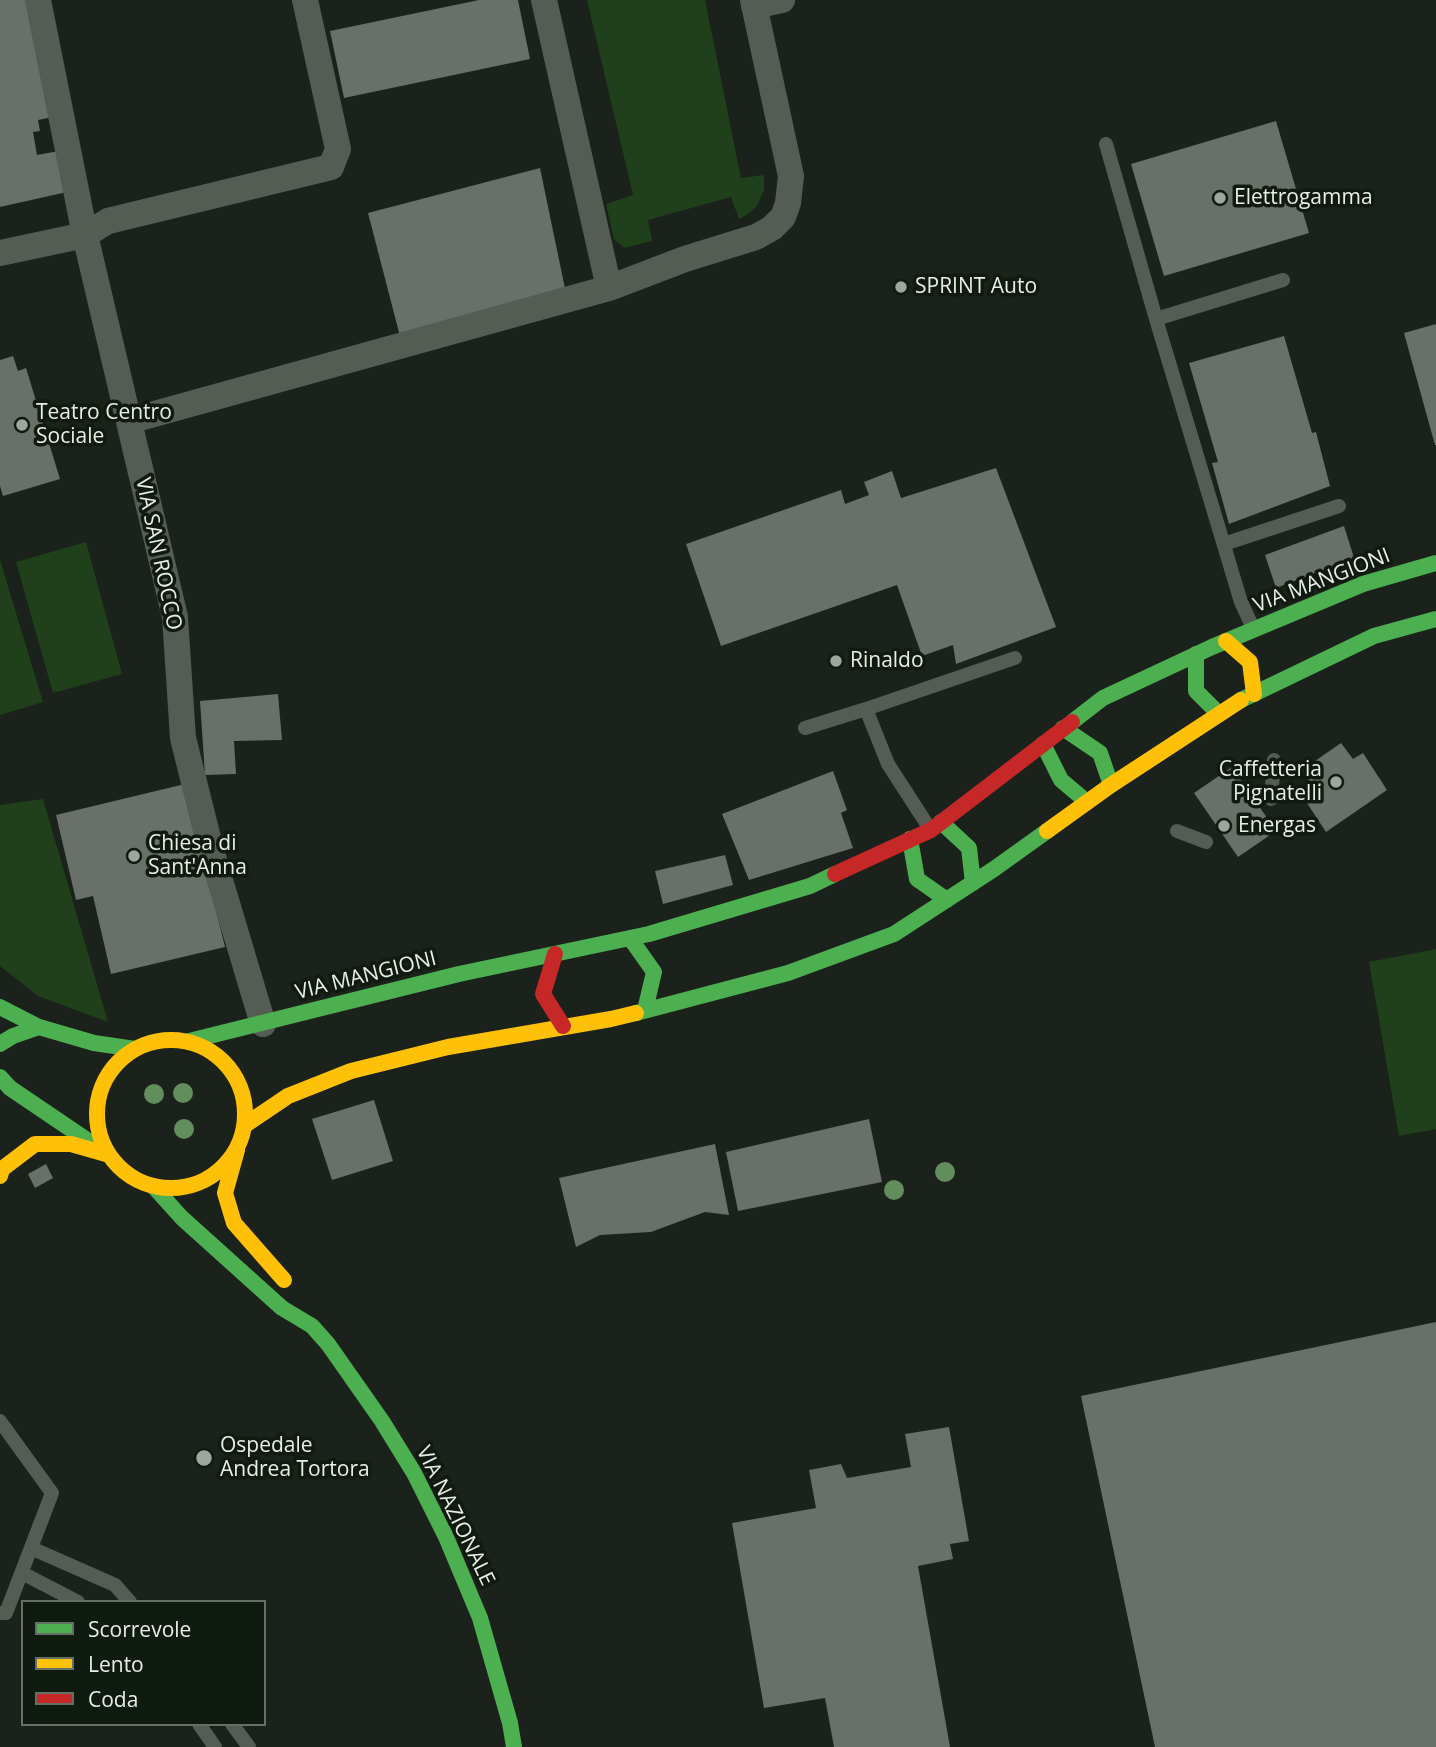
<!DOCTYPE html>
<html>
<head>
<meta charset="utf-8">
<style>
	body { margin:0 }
	#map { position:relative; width:1436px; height:1747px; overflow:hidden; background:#1b211b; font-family:"Open Sans",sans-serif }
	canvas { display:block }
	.legend { position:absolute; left:21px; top:1600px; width:245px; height:126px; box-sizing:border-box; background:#101b0f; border:2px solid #666f65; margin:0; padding:9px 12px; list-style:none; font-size:21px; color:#e6eee5 }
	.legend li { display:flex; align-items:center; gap:14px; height:35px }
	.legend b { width:35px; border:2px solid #666f65 }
</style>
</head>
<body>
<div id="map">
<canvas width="1436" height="1747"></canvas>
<ul class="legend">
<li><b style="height:9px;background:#4caf50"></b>Scorrevole</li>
<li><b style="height:9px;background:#ffc107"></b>Lento</li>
<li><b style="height:9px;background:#c62828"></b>Coda</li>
</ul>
</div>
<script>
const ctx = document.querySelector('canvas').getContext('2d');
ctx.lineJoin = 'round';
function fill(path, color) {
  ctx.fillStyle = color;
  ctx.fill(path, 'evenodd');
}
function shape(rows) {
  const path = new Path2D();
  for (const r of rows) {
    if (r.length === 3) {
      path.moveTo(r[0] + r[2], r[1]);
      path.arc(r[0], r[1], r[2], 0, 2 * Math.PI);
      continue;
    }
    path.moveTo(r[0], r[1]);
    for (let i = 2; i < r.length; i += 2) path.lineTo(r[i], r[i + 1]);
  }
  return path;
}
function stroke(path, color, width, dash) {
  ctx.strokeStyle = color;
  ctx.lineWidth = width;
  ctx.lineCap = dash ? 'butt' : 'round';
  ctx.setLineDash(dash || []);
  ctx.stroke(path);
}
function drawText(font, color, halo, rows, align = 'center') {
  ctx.font = font + ' "Open Sans",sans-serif';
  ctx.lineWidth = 7;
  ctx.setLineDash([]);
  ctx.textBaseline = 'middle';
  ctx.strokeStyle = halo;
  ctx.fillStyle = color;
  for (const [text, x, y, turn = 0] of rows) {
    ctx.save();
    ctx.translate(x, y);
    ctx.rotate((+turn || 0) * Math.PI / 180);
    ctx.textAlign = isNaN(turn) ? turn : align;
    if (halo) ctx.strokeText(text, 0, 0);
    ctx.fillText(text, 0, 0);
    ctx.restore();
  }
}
fill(shape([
	[587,0,705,0,741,178,764,175,764,190,757,206,748,214,739,219,731,197,648,220,652,241,624,248,614,239,606,204,633,195],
	[86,542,122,674,53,693,16,562],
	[0,560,43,702,0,715],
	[43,799,108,1022,38,996,0,966,0,805],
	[1436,949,1436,1129,1399,1136,1369,962]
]), '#1f401b');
fill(shape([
	[0,0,26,0,53,117,38,120,40,131,33,132,37,155,59,151,67,192,0,207],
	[479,0,518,0,530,59,344,98,330,31],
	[1276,121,1309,233,1164,276,1131,164],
	[540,168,567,298,402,344,368,213],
	[1436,324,1436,445,1435,445,1404,333],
	[1284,336,1312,433,1316,432,1330,486,1229,524,1212,463,1218,462,1189,363],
	[13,356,18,371,26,368,60,479,3,496,0,486,0,360],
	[996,468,1056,627,956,664,953,645,922,656,897,585,721,646,686,544,841,490,845,504,869,495,864,482,892,471,901,498],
	[1344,526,1354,558,1276,588,1265,555],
	[278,694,282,740,234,741,236,774,205,775,200,701],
	[1341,743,1353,759,1363,753,1387,790,1326,832,1301,794,1312,786,1302,770],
	[1232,767,1276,831,1238,857,1194,793],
	[833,771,847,810,841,813,853,848,749,880,722,814],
	[185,784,225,947,111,974,93,896,76,900,56,815],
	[725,855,733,885,663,904,655,871],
	[374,1100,393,1161,332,1180,312,1119],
	[869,1119,882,1182,738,1211,726,1152],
	[715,1144,729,1215,705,1212,651,1232,600,1235,576,1247,559,1178],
	[46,1164,53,1178,35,1188,28,1174],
	[1436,1322,1436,1747,1155,1747,1081,1396],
	[949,1427,969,1541,950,1544,953,1559,918,1566,950,1747,834,1747,825,1698,764,1708,732,1523,816,1508,809,1470,841,1464,847,1478,911,1467,905,1434]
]), '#696f69');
stroke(shape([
	[1106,144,1156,319],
	[1224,544,1339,506],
	[1253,628,1241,602,1156,319,1283,280],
	[805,728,866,709],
	[1271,799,1274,760],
	[930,829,888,764,866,709,1015,658],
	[1177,831,1206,842],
	[0,1421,52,1493,6,1613,0,1613],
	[31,1548,115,1585,130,1602],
	[22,1573,78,1602],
	[199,1724,215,1747],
	[232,1724,249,1747]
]), '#555c54', 14);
stroke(shape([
	[38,0,85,235,175,617,183,738,211,850,263,1024],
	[544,0,609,288,685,259,756,237,772,228,783,217,788,203,791,176,753,0],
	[754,6,782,0],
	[0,253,85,235,108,221,331,167,338,149,305,0],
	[129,421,609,288]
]), '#555c54', 26);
stroke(shape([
	[1196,654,1196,691,1219,714],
	[1241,700,1374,636,1436,619],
	[1072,722,1103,698,1212,647,1363,584,1436,563],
	[1063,728,1100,753,1111,785],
	[1043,744,1061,780,1087,802],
	[941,822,969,848,973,883],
	[910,839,917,879,947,900],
	[630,938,654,972,645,1010],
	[0,1007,39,1027,94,1043,135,1049],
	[636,1013,788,973,894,934,994,869,1047,831],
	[189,1041,459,974,649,934,810,886,835,874],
	[0,1044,13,1036,39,1027],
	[0,1077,10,1088,109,1155],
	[154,1187,182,1218,282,1308,312,1326,328,1344,382,1421,414,1473,446,1537,480,1618,510,1723,514,1747]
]), '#4caf50', 16);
stroke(shape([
	[1226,641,1250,662,1254,694],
	[1047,831,1111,785,1241,700],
	[171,1114,74],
	[245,1125,288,1096,351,1071,448,1047,611,1019,636,1013],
	[237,1150,225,1193,234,1223,284,1280],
	[0,1176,2,1169,35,1144,71,1144,106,1154]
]), '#ffc107', 16);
stroke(shape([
	[835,874,931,830,1072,722],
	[555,954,543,994,563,1026]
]), '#c62828', 16);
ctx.fillStyle = '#628d5d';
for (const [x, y] of [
	[183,1093],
	[154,1094],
	[184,1129],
	[945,1172],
	[894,1190]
]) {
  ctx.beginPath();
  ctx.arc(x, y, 10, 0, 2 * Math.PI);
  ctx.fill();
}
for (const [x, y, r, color] of [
	[1220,198,7,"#9fa69e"],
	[901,287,7,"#9fa69e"],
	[22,425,7,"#9fa69e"],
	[836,661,7,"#9fa69e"],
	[1336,782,7,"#9fa69e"],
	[1224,826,7,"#9fa69e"],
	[134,856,7,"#9fa69e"],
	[204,1458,9,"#9fa69e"]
]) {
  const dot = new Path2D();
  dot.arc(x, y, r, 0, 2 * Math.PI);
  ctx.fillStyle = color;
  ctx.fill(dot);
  stroke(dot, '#101b0f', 2.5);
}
drawText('21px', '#e6eee5', '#101b0f', [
	["Elettrogamma",1234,198],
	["SPRINT Auto",915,287],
	["Teatro Centro",36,413],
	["Sociale",36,437],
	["Rinaldo",850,661],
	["Caffetteria",1322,770,"right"],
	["Pignatelli",1322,794,"right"],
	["Energas",1238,826],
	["Chiesa di",148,844],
	["Sant'Anna",148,868],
	["Ospedale",220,1446],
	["Andrea Tortora",220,1470]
], 'left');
drawText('21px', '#e6eee5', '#101b0f', [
	["VIA SAN ROCCO",158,554,78],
	["VIA MANGIONI",1322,581,-21],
	["VIA MANGIONI",366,976,-14],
	["VIA NAZIONALE",455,1516,64]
]);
</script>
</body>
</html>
